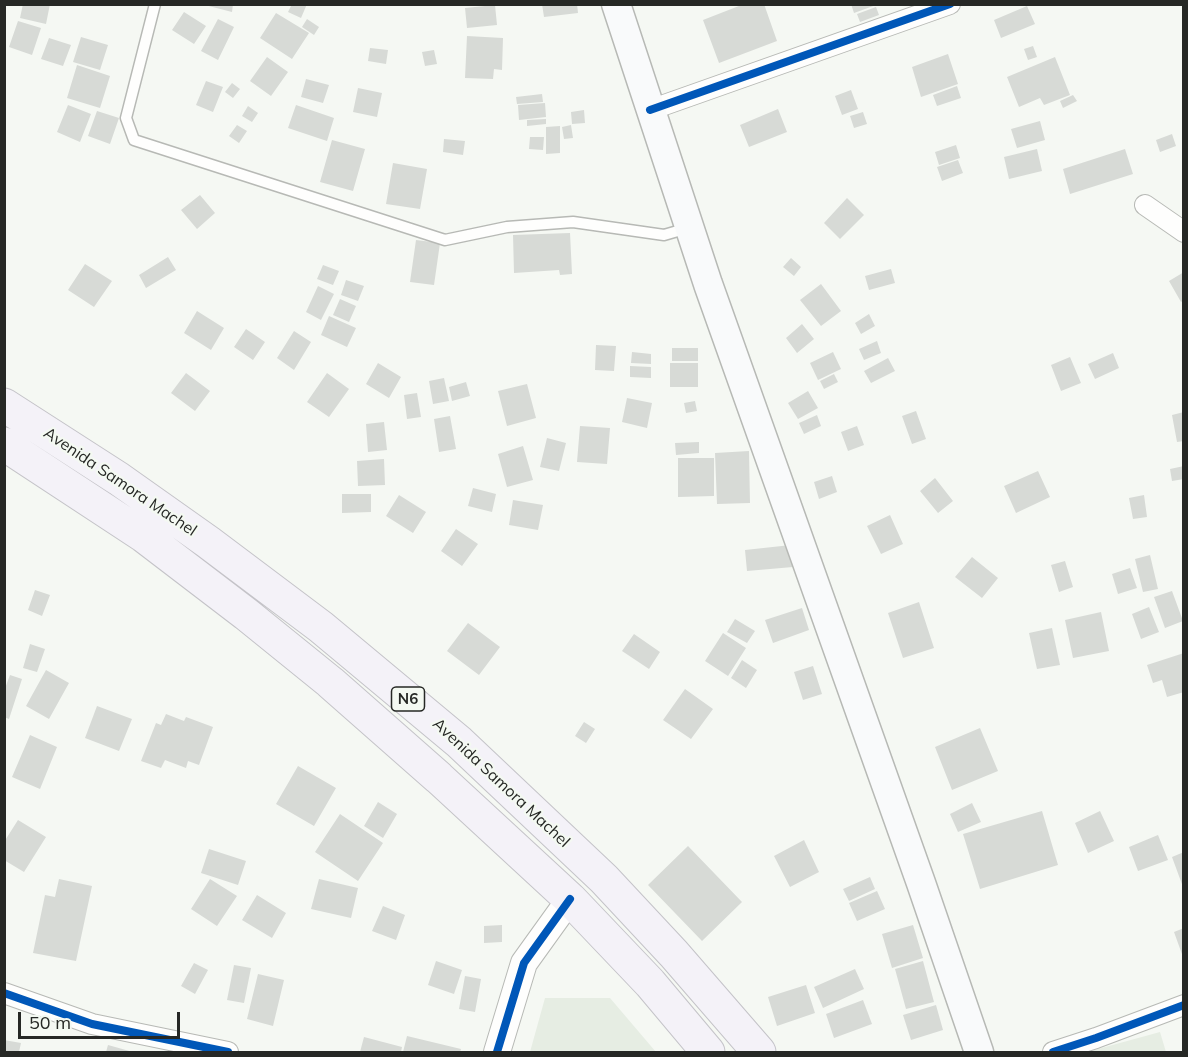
<!DOCTYPE html>
<html>
<head>
<meta charset="utf-8">
<style>
	body { margin:0 }
	#map { position:relative; width:1188px; height:1057px; overflow:hidden; background:#f5f8f3; font-family:Mulish,sans-serif }
	canvas { display:block }
	.frame { position:absolute; inset:0; border:6px solid #262825; pointer-events:none }
	.scale { position:absolute; left:18px; top:1012px; width:162px; height:27px; box-sizing:border-box; border:3px solid #262825; border-top:0; padding-left:8px; font-size:18px; line-height:21px; white-space:nowrap; color:#262825; -webkit-text-stroke:4px #f4f9f2; paint-order:stroke }
</style>
</head>
<body>
<div id="map">
<canvas width="1188" height="1057"></canvas>
<div class="frame"></div>
<div class="scale">50 m</div>
</div>
<script>
const ctx = document.querySelector('canvas').getContext('2d');
ctx.lineJoin = 'round';
function fill(path, color) {
  ctx.fillStyle = color;
  ctx.fill(path, 'evenodd');
}
function shape(rows) {
  const path = new Path2D();
  for (const r of rows) {
    path.moveTo(r[0], r[1]);
    for (let i = 2; i < r.length; i += 2) path.lineTo(r[i], r[i + 1]);
  }
  return path;
}
function stroke(path, color, width, dash) {
  ctx.strokeStyle = color;
  ctx.lineWidth = width;
  ctx.lineCap = dash ? 'butt' : 'round';
  ctx.setLineDash(dash || []);
  ctx.stroke(path);
}
function drawText(font, color, halo, rows, align = 'center') {
  ctx.font = font + ' Mulish,sans-serif';
  ctx.lineWidth = 4.5;
  ctx.setLineDash([]);
  ctx.textBaseline = 'middle';
  ctx.strokeStyle = halo;
  ctx.fillStyle = color;
  for (const [text, x, y, turn = 0] of rows) {
    ctx.save();
    ctx.translate(x, y);
    ctx.rotate((+turn || 0) * Math.PI / 180);
    ctx.textAlign = isNaN(turn) ? turn : align;
    if (halo) ctx.strokeText(text, 0, 0);
    ctx.fillText(text, 0, 0);
    ctx.restore();
  }
}
fill(shape([
	[545,998,610,998,656,1052,530,1052],
	[1160,1032,1166,1052,1087,1052]
]), '#e6ede3');
fill(shape([
	[23,4,50,4,46,24,20,18],
	[201,4,233,4,232,12],
	[292,4,307,4,301,18,288,12],
	[542,4,577,4,578,13,544,17],
	[744,4,764,4,777,41,719,63,703,20],
	[851,4,876,4,876,5,854,13],
	[495,5,497,25,467,28,465,8],
	[1027,6,1035,24,1001,38,994,20],
	[876,7,879,15,860,22,857,14],
	[184,12,206,26,194,44,172,30],
	[276,13,309,33,292,59,260,38],
	[218,19,234,27,218,60,201,51],
	[307,19,319,27,314,35,302,27],
	[18,21,41,28,32,55,9,47],
	[467,36,503,38,502,70,494,69,493,79,465,78],
	[81,37,108,45,100,70,73,62],
	[49,38,71,45,63,66,41,59],
	[1033,46,1037,57,1028,60,1024,49],
	[370,48,388,50,386,64,368,61],
	[434,50,437,64,425,66,422,52],
	[948,54,958,84,921,97,912,67],
	[267,57,288,72,271,96,250,81],
	[1055,57,1070,95,1044,105,1040,98,1019,107,1007,77],
	[77,65,110,76,100,108,67,98],
	[306,79,329,85,323,103,301,97],
	[206,81,223,87,213,112,196,105],
	[232,83,240,89,233,98,225,92],
	[957,86,961,98,937,106,933,95],
	[358,88,382,93,377,117,353,112],
	[851,90,858,109,842,115,835,96],
	[542,94,543,102,517,104,516,97],
	[1073,95,1077,101,1063,108,1060,101],
	[545,103,546,117,519,120,518,105],
	[68,105,91,114,80,142,57,132],
	[296,105,334,118,327,141,288,128],
	[248,106,258,113,252,122,242,116],
	[778,109,787,132,749,147,740,125],
	[584,110,585,123,572,124,571,112],
	[97,111,119,118,110,144,88,136],
	[863,112,867,124,854,128,850,116],
	[546,119,546,124,527,126,527,120],
	[1040,121,1045,140,1017,148,1011,129],
	[237,125,247,131,239,143,229,136],
	[571,125,573,138,564,139,562,127],
	[560,126,560,153,546,154,546,127],
	[1172,134,1176,146,1160,152,1156,140],
	[530,137,544,137,543,150,529,149],
	[444,139,465,141,463,155,443,152],
	[332,140,365,149,353,191,320,182],
	[956,145,960,158,939,165,935,152],
	[1037,149,1042,171,1009,179,1004,157],
	[1125,149,1133,174,1070,194,1063,169],
	[958,160,963,173,942,181,937,167],
	[393,163,427,169,420,209,386,204],
	[200,195,215,213,197,229,181,210],
	[847,198,864,215,840,239,824,223],
	[570,233,572,274,560,275,559,270,514,273,513,235],
	[416,240,440,243,434,285,410,282],
	[168,257,176,270,146,288,139,275],
	[791,258,801,267,794,276,783,267],
	[85,264,112,281,94,307,68,290],
	[323,265,339,271,333,285,317,279],
	[891,269,895,283,869,290,865,276],
	[1184,272,1184,300,1181,302,1169,281],
	[346,280,364,286,358,301,341,295],
	[821,284,841,311,821,326,800,300],
	[318,286,334,294,321,320,306,312],
	[340,299,356,306,349,322,333,315],
	[197,311,224,328,211,350,184,333],
	[869,314,875,326,861,334,855,323],
	[329,316,356,328,347,347,321,335],
	[802,324,814,339,797,353,786,338],
	[246,329,265,342,253,360,234,347],
	[294,331,311,342,294,370,277,358],
	[877,341,881,353,864,360,859,349],
	[596,345,616,346,614,371,595,370],
	[672,348,698,348,698,361,672,361],
	[632,352,651,354,651,364,631,363],
	[833,352,841,369,818,380,810,363],
	[1113,353,1119,368,1095,379,1088,364],
	[1070,357,1081,383,1061,391,1051,365],
	[888,358,895,371,871,383,864,371],
	[378,363,401,377,389,398,366,384],
	[670,363,698,363,698,387,670,387],
	[630,366,651,367,651,378,630,377],
	[186,373,210,391,195,411,171,393],
	[327,373,349,389,329,417,307,402],
	[834,374,838,382,824,389,820,381],
	[444,378,449,401,433,404,429,381],
	[466,382,470,396,452,401,449,387],
	[527,384,536,418,507,426,498,391],
	[808,391,818,408,798,419,788,403],
	[417,393,421,417,407,419,404,395],
	[627,398,652,403,647,428,622,422],
	[695,401,697,411,686,413,684,403],
	[916,411,926,439,912,444,902,416],
	[1184,412,1184,441,1177,442,1172,415],
	[817,415,821,426,804,434,799,423],
	[450,416,456,449,439,452,434,419],
	[384,422,387,450,368,452,366,424],
	[580,426,610,428,607,464,577,462],
	[857,426,864,445,848,451,841,432],
	[547,438,566,443,559,471,540,467],
	[699,442,699,453,676,455,675,443],
	[523,446,533,480,507,487,498,454],
	[749,451,750,503,717,504,715,453],
	[678,458,714,458,714,496,678,497],
	[384,459,385,485,358,486,357,461],
	[1184,466,1184,479,1172,481,1170,469],
	[1038,471,1050,497,1016,513,1004,486],
	[832,476,837,492,819,499,814,482],
	[935,478,953,501,938,513,920,491],
	[473,488,496,494,492,512,468,506],
	[342,494,371,494,371,512,342,513],
	[399,495,426,512,413,533,386,516],
	[1144,495,1147,517,1133,519,1129,498],
	[513,500,543,505,538,530,509,525],
	[890,515,903,544,881,554,867,526],
	[456,529,478,544,462,566,441,551],
	[791,545,793,567,747,571,745,550],
	[1150,555,1158,589,1143,592,1135,559],
	[972,557,998,578,982,598,955,577],
	[1065,561,1073,587,1059,592,1051,565],
	[1130,568,1137,588,1118,594,1112,574],
	[35,590,50,595,42,616,28,610],
	[1172,591,1183,621,1165,628,1154,597],
	[919,602,934,648,903,658,888,613],
	[1149,607,1159,632,1141,639,1132,614],
	[802,608,809,630,773,643,765,620],
	[1101,612,1109,651,1073,658,1065,620],
	[735,619,755,631,747,643,727,632],
	[468,623,500,647,479,675,447,651],
	[1052,628,1060,665,1037,669,1029,633],
	[723,633,746,648,728,676,705,661],
	[634,634,660,652,649,669,622,651],
	[30,644,45,649,37,672,23,668],
	[1184,653,1184,692,1167,697,1162,680,1153,683,1147,665],
	[742,660,757,670,746,688,731,678],
	[813,666,822,694,803,700,794,672],
	[46,670,69,683,49,719,26,706],
	[10,675,22,679,9,719,4,717,4,691],
	[685,689,713,709,691,739,663,720],
	[97,706,132,719,119,751,85,738],
	[166,714,184,721,186,717,213,727,199,765,188,761,186,768,165,760,161,768,141,761,156,723,161,725],
	[584,722,595,729,586,743,575,736],
	[980,728,998,771,952,790,935,747],
	[30,735,57,747,40,789,12,777],
	[298,766,336,788,314,826,276,804],
	[378,802,397,814,383,838,364,826],
	[972,803,981,822,958,832,950,814],
	[1042,811,1058,865,980,889,963,834],
	[1100,811,1114,841,1088,853,1075,823],
	[340,814,383,843,358,881,315,852],
	[18,820,46,837,24,872,4,860,4,842],
	[1158,835,1168,860,1138,871,1129,847],
	[804,840,819,872,790,887,774,856],
	[688,846,742,902,702,941,648,885],
	[209,849,246,861,238,885,201,873],
	[1184,852,1184,887,1183,887,1172,857],
	[870,877,875,889,849,901,843,889],
	[59,879,92,886,76,961,33,953,45,895,55,897],
	[210,879,237,896,217,926,191,909],
	[319,879,358,888,351,918,311,909],
	[877,891,885,909,857,921,849,903],
	[257,895,286,913,272,938,242,920],
	[383,906,405,915,396,940,372,931],
	[502,925,502,942,484,943,484,926],
	[913,925,923,958,892,968,882,934],
	[1184,928,1184,957,1183,957,1174,932],
	[436,961,462,970,454,994,428,985],
	[923,961,934,1002,906,1009,895,969],
	[194,963,208,970,195,994,181,986],
	[234,965,251,968,244,1003,227,1000],
	[855,969,864,989,823,1008,814,987],
	[258,974,284,980,273,1026,247,1019],
	[465,976,481,979,475,1012,459,1009],
	[806,985,815,1013,777,1026,768,997],
	[863,1000,872,1024,834,1038,826,1014],
	[936,1005,943,1030,911,1040,903,1015],
	[407,1036,461,1049,460,1052,403,1052],
	[364,1037,402,1047,401,1052,360,1052],
	[4,1040,21,1043,19,1052,4,1052],
	[108,1045,133,1052,106,1052]
]), '#d7dad6');
const service = shape([
	[155,4,126,118,134,140,445,240,507,227,573,222,664,235,688,228]
]);
const minor = shape([
	[650,110,950,4],
	[1145,205,1184,232],
	[4,993,92,1024,228,1052],
	[1053,1052,1096,1038,1184,1005]
]);
const tertiary = shape([
	[497,1052,524,963,570,899]
]);
const secondary = shape([
	[616,4,708,284,921,883,979,1052]
]);
const trunk = shape([
	[4,405,119,479,208,542,321,627,459,742,604,879,674,954,759,1052],
	[4,444,144,536,246,614,330,682,439,778,570,899,650,983,708,1052]
]);
stroke(service, '#b7b9b5', 13);
stroke(minor, '#b7b9b5', 22);
stroke(tertiary, '#b7b9b5', 28);
stroke(secondary, '#b7b9b5', 31);
stroke(trunk, '#c4c3c8', 35);
stroke(service, '#fefefd', 10);
stroke(minor, '#fefefd', 20);
stroke(tertiary, '#fefefd', 26);
stroke(secondary, '#f9fafb', 28);
stroke(trunk, '#f4f2f8', 33);
stroke(shape([
	[650,110,950,4],
	[4,993,92,1024,228,1052],
	[497,1052,524,963,570,899],
	[1053,1052,1096,1038,1184,1005]
]), '#0057b8', 8);
for (const [x, y, w] of [
	[408,699,33]
]) {
  const box = new Path2D();
  box.roundRect(x - w / 2, y - 12, w, 24, 4.5);
  ctx.fillStyle = '#f4f9f2';
  ctx.fill(box);
  stroke(box, '#262825', 1.5);
}
drawText('bold 15px', '#262825', null, [
	["N6",408,699]
]);
drawText('16px', '#262825', '#f4f9f2', [
	["Avenida Samora Machel",120,482,34],
	["Avenida Samora Machel",501,783,43]
]);
</script>
</body>
</html>
